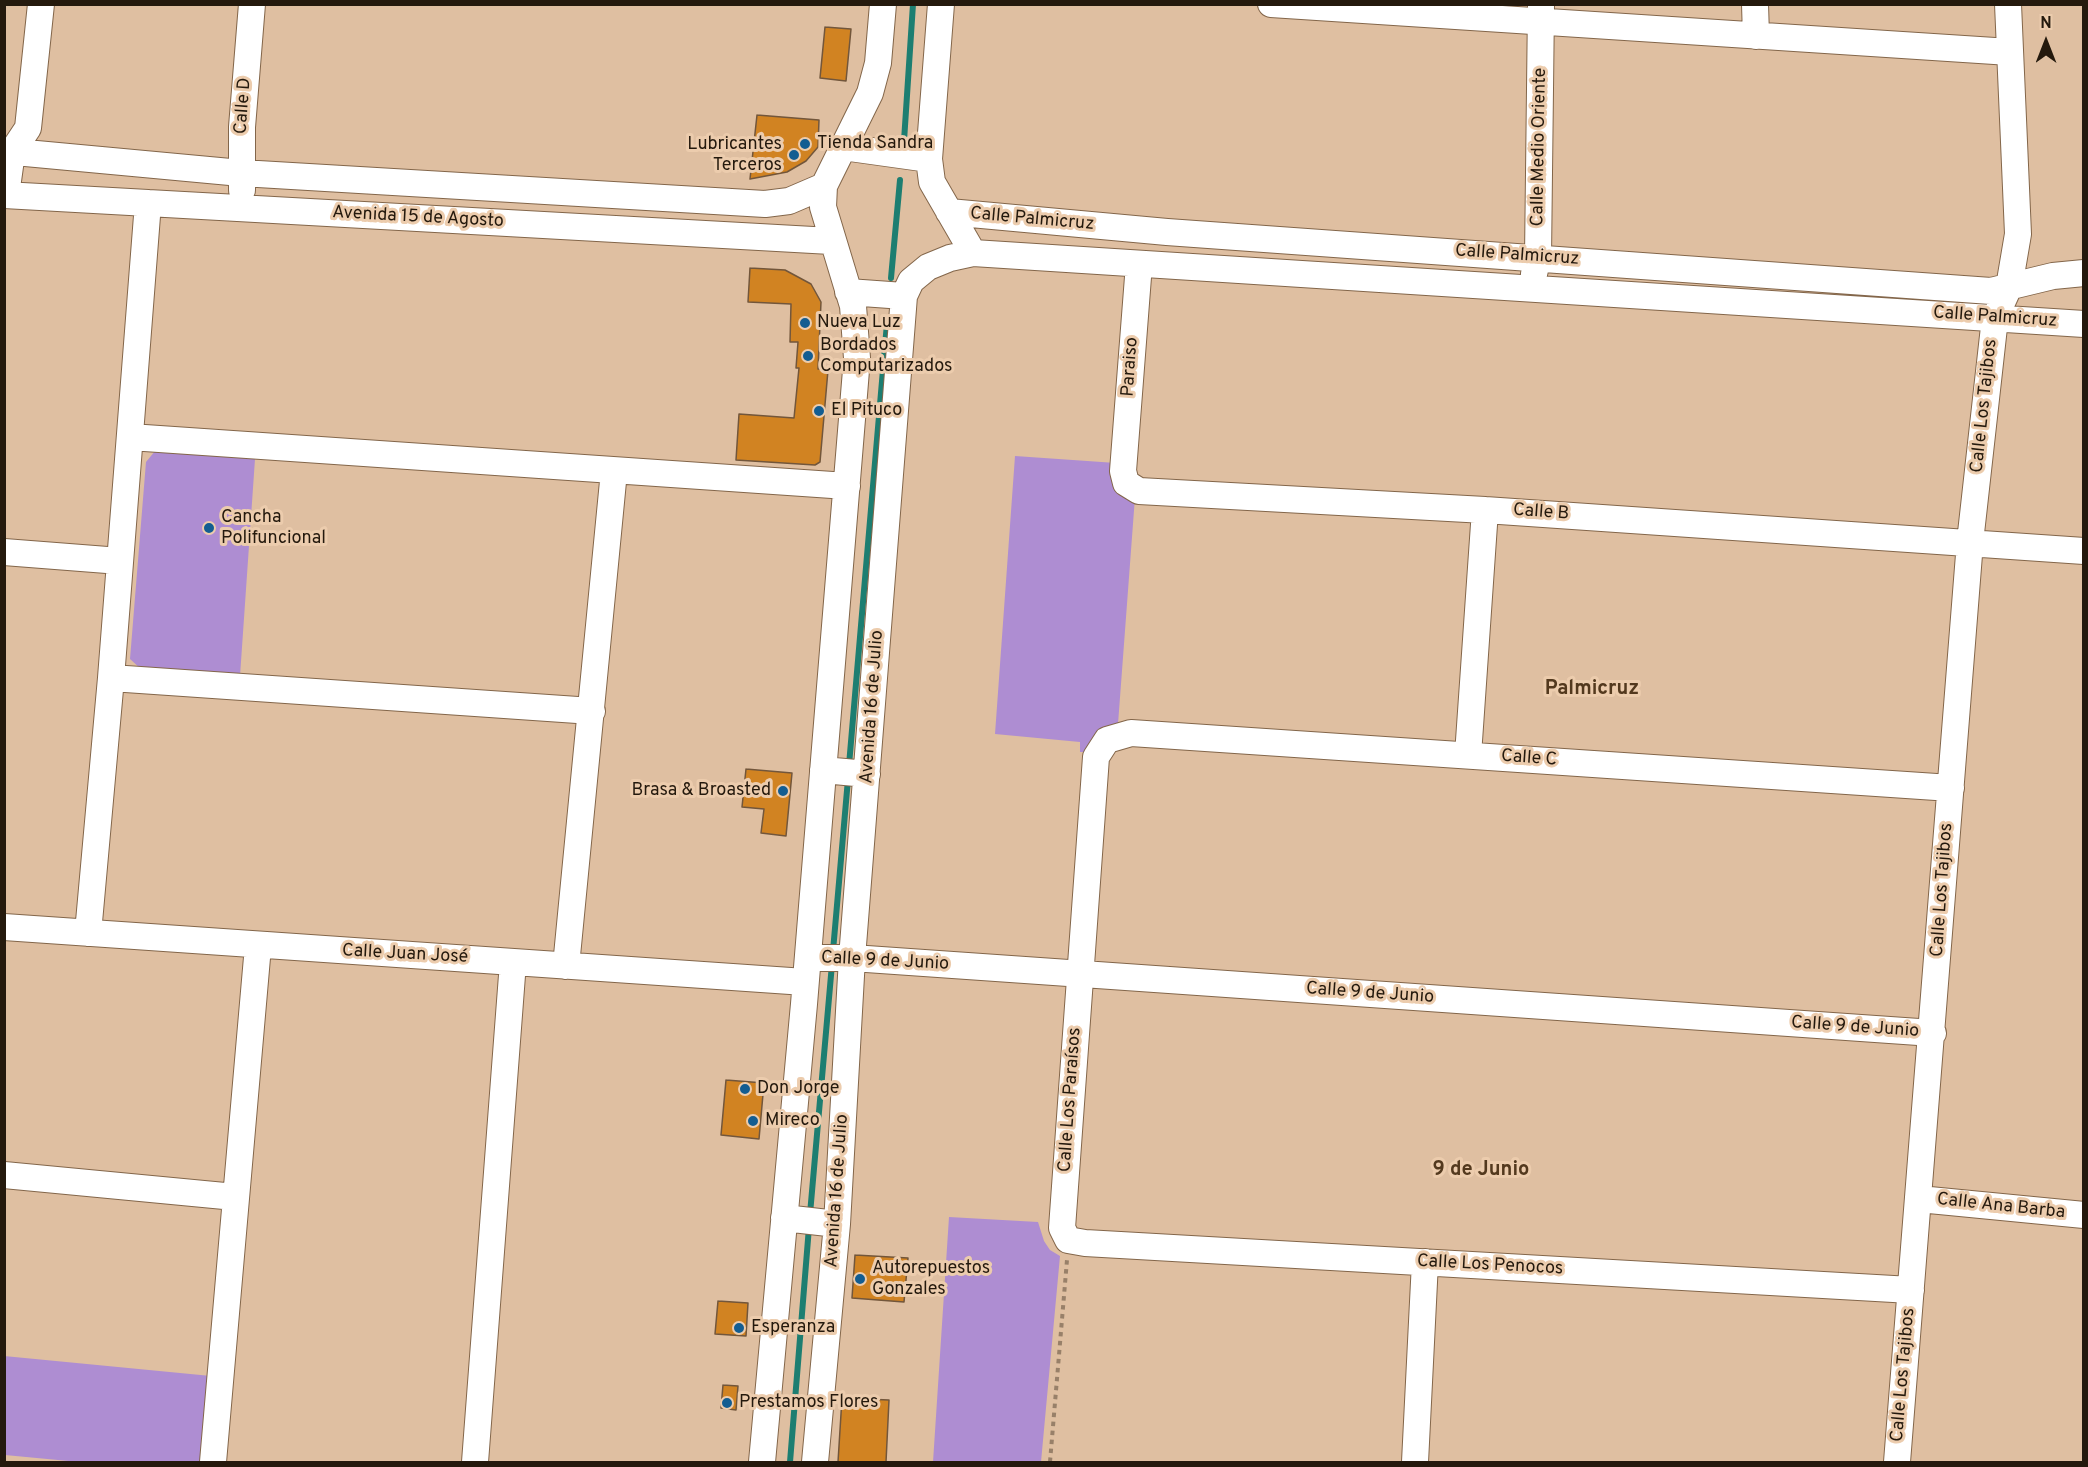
<!DOCTYPE html>
<html>
<head>
<meta charset="utf-8">
<style>
	body { margin:0 }
	#map { position:relative; width:2088px; height:1467px; overflow:hidden; background:#dfbfa1; font-family:Overpass,sans-serif }
	canvas { display:block }
	.frame { position:absolute; inset:0; border:6px solid #24190d; pointer-events:none }
	.north { position:absolute; left:2016px; top:12px; width:60px; height:60px; -webkit-text-stroke:4px #ecccad; paint-order:stroke; rotate:0deg; font-size:16px; font-weight:700; line-height:24px; text-align:center; color:#24190d }
	.north::after { content:''; display:block; margin:auto; width:21px; height:27px; background:#24190d; clip-path:polygon(50% 0,100% 100%,50% 72%,0 100%) }
</style>
</head>
<body>
<div id="map">
<canvas width="2088" height="1467"></canvas>
<div class="frame"></div>
<div class="north">N</div>
</div>
<script>
const ctx = document.querySelector('canvas').getContext('2d');
ctx.lineJoin = 'round';
function fill(path, color) {
  ctx.fillStyle = color;
  ctx.fill(path, 'evenodd');
}
function shape(rows) {
  const path = new Path2D();
  for (const r of rows) {
    path.moveTo(r[0], r[1]);
    for (let i = 2; i < r.length; i += 2) path.lineTo(r[i], r[i + 1]);
  }
  return path;
}
function stroke(path, color, width, dash) {
  ctx.strokeStyle = color;
  ctx.lineWidth = width;
  ctx.lineCap = dash ? 'butt' : 'round';
  ctx.setLineDash(dash || []);
  ctx.stroke(path);
}
function drawText(font, color, halo, rows, align = 'center') {
  ctx.font = font + ' Overpass,sans-serif';
  ctx.lineWidth = 6;
  ctx.setLineDash([]);
  ctx.textBaseline = 'middle';
  ctx.strokeStyle = halo;
  ctx.fillStyle = color;
  for (const [text, x, y, turn = 0] of rows) {
    ctx.save();
    ctx.translate(x, y);
    ctx.rotate((+turn || 0) * Math.PI / 180);
    ctx.textAlign = isNaN(turn) ? turn : align;
    if (halo) ctx.strokeText(text, 0, 0);
    ctx.fillText(text, 0, 0);
    ctx.restore();
  }
}
fill(shape([
	[155,451,255,459,240,676,141,669,130,659,146,462],
	[1015,456,1116,463,1135,497,1118,724,1091,752,1080,752,1080,742,995,734],
	[949,1217,1038,1222,1044,1241,1050,1250,1060,1256,1041,1462,933,1462],
	[4,1356,211,1376,203,1462,79,1462,5,1455]
]), '#ae8dd2');
stroke(shape([
	[904,141,913,4],
	[891,278,900,180],
	[849,765,887,323],
	[833,951,848,779],
	[810,1214,832,964],
	[790,1462,809,1227]
]), '#1d7e71', 6);
const building = shape([
	[825,27,851,29,846,81,820,78,825,27],
	[757,115,819,120,818,147,806,161,787,172,750,179,757,115],
	[750,268,785,270,811,284,821,302,818,369,828,370,820,462,815,465,736,460,739,414,794,418,799,368,796,368,798,342,790,342,791,304,748,302,750,268],
	[746,769,792,773,786,836,761,833,764,809,742,807,746,769],
	[726,1080,764,1083,759,1139,721,1135,726,1080],
	[855,1255,908,1258,904,1302,852,1298,855,1255],
	[718,1301,748,1303,746,1336,715,1334,718,1301],
	[723,1385,738,1386,736,1410,721,1408,723,1385],
	[842,1398,889,1400,886,1462,838,1462,842,1398]
]);
fill(building, '#d18322');
stroke(building, '#72563b', 1.5);
const minor = shape([
	[941,4,929,159,932,182,973,253],
	[1271,4,2010,52],
	[1755,4,1756,36],
	[843,147,929,159],
	[4,151,241,173,765,204,789,201,824,186],
	[242,190,242,127,252,4],
	[4,195,831,241],
	[6,195,12,152,28,128,41,4],
	[949,212,1167,232,1991,291,2053,276,2084,273],
	[1139,264,1123,471,1126,483,1139,491,1485,510,2084,551],
	[1534,274,1538,257,1541,5],
	[848,292,904,296],
	[130,437,847,486],
	[4,552,120,561],
	[111,678,592,711],
	[1468,755,1485,510],
	[823,770,867,774],
	[4,927,805,982],
	[88,933,111,678,148,203],
	[808,958,852,958,1933,1033],
	[566,966,614,471],
	[4,1175,235,1197],
	[1919,1199,2084,1215],
	[784,1218,837,1224],
	[1911,1290,1085,1243,1068,1240,1062,1228,1096,757,1107,740,1131,733,1951,788],
	[213,1462,258,946],
	[475,1462,513,962],
	[762,1462,804,1004,857,358,853,306,823,207,824,186,870,93,878,63,883,4],
	[815,1462,837,1224,852,958,904,296,911,281,928,267,950,258,973,253,2084,324],
	[1415,1462,1425,1262],
	[1897,1462,1970,542,1995,318,2009,287,2018,234,2008,4]
]);
stroke(minor, '#83664a', 28);
stroke(shape([
	[1050,1462,1067,1260]
]), '#988069', 4, [4.5, 4.5]);
stroke(minor, '#fff', 26);
for (const [x, y, r, color] of [
	[805,144,6,"#135d91"],
	[794,155,6,"#135d91"],
	[805,323,6,"#135d91"],
	[808,356,6,"#135d91"],
	[819,411,6,"#135d91"],
	[209,528,6,"#135d91"],
	[783,791,6,"#135d91"],
	[745,1089,6,"#135d91"],
	[753,1121,6,"#135d91"],
	[860,1279,6,"#135d91"],
	[739,1328,6,"#135d91"],
	[727,1403,6,"#135d91"]
]) {
  const dot = new Path2D();
  dot.arc(x, y, r, 0, 2 * Math.PI);
  ctx.fillStyle = color;
  ctx.fill(dot);
  stroke(dot, '#ecccad', 2);
}
drawText('18px', '#24190d', '#ecccad', [
	["Calle D",244,106,-86],
	["Calle Medio Oriente",1540,147,-89],
	["Avenida 15 de Agosto",418,218,3],
	["Calle Palmicruz",1032,220,5],
	["Calle Palmicruz",1517,256,4],
	["Calle Palmicruz",1995,318,4],
	["Paraiso",1131,367,-86],
	["Calle Los Tajibos",1985,406,-84],
	["Calle B",1541,513,4],
	["Avenida 16 de Julio",873,707,-86],
	["Calle C",1529,759,4],
	["Calle Los Tajibos",1943,890,-86],
	["Calle Juan José",405,955,3],
	["Calle 9 de Junio",885,962,3],
	["Calle 9 de Junio",1370,994,4],
	["Calle 9 de Junio",1855,1028,4],
	["Calle Los Paraísos",1071,1100,-86],
	["Avenida 16 de Julio",838,1191,-86],
	["Calle Ana Barba",2001,1207,6],
	["Calle Los Penocos",1490,1266,3],
	["Calle Los Tajibos",1904,1375,-85]
]);
drawText('18px', '#24190d', '#ecccad', [
	["Tienda Sandra",817,144],
	["Lubricantes",782,145,"right"],
	["Terceros",782,166,"right"],
	["Nueva Luz",817,323],
	["Bordados",820,346],
	["Computarizados",820,367],
	["El Pituco",831,411],
	["Cancha",221,518],
	["Polifuncional",221,539],
	["Brasa & Broasted",771,791,"right"],
	["Don Jorge",757,1089],
	["Mireco",765,1121],
	["Autorepuestos",872,1269],
	["Gonzales",872,1290],
	["Esperanza",751,1328],
	["Prestamos Flores",739,1403]
], 'left');
drawText('bold 20px', '#53391e', '#ecccad', [
	["Palmicruz",1592,690],
	["9 de Junio",1481,1171]
]);
</script>
</body>
</html>
